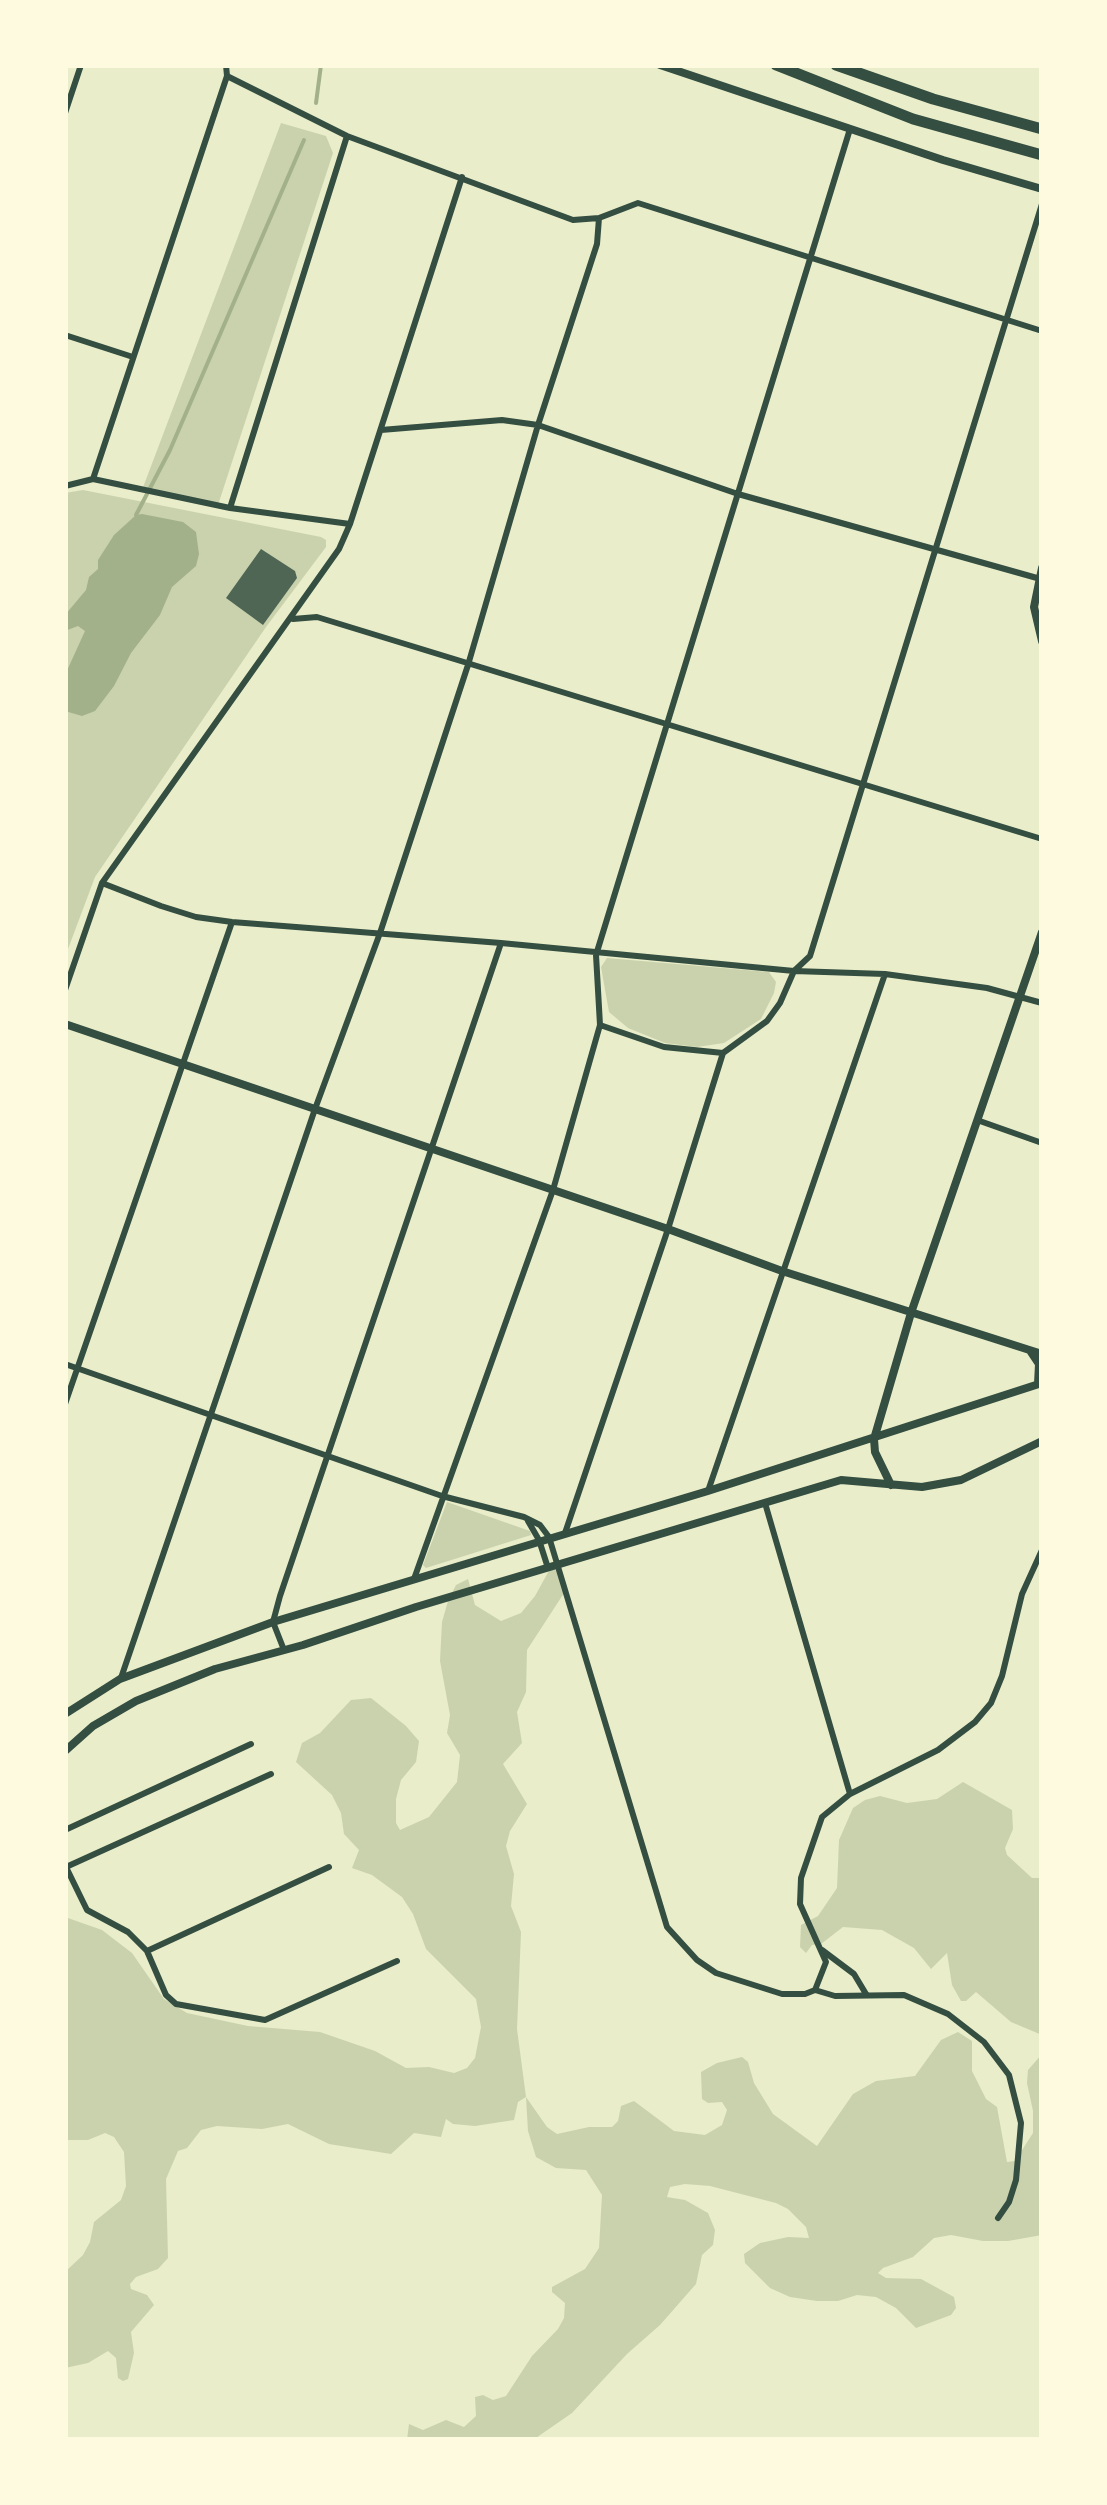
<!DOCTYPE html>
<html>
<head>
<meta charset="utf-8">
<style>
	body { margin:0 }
	#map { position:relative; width:1107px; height:2505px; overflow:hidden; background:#e9edc9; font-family:"Open Sans",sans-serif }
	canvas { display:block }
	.frame { position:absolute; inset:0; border:68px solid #fefae0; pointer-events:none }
</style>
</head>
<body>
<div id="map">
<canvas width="1107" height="2505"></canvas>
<div class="frame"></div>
</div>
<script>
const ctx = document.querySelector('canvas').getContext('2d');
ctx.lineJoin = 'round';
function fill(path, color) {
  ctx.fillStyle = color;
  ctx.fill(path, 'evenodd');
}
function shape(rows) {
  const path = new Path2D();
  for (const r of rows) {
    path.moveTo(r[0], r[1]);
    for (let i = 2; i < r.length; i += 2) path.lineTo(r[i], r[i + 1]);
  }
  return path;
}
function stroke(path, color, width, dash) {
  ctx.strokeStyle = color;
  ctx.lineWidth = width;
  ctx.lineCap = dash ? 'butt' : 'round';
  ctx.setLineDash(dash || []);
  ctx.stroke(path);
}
fill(shape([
	[281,123,326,136,333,153,218,505,142,490],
	[83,490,321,537,326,540,326,547,266,627,95,877,65,957,65,493],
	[607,958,769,972,776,982,774,993,761,1019,724,1043,697,1047,665,1043,628,1028,609,1012,601,967],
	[447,1502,530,1531,531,1535,426,1568,423,1565],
	[551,1567,557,1571,566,1590,527,1650,526,1692,517,1712,522,1743,503,1764,527,1804,510,1831,506,1846,514,1874,511,1906,521,1932,517,2029,526,2097,547,2127,557,2134,589,2127,612,2127,618,2121,621,2106,634,2101,674,2131,705,2135,722,2125,727,2110,722,2102,708,2103,702,2099,701,2072,717,2063,742,2057,748,2062,754,2083,773,2114,817,2146,853,2094,876,2081,915,2076,941,2040,958,2032,972,2041,972,2071,986,2099,997,2107,1007,2162,1015,2161,1033,2133,1033,2111,1027,2083,1028,2070,1042,2054,1042,2235,1008,2241,983,2241,951,2235,934,2238,913,2257,883,2268,878,2273,886,2278,921,2279,954,2297,956,2308,951,2315,916,2328,896,2308,876,2297,857,2295,838,2301,817,2301,790,2297,770,2288,745,2263,744,2254,760,2243,788,2237,809,2238,806,2227,788,2209,776,2203,710,2186,685,2184,670,2187,667,2197,685,2200,708,2213,715,2230,713,2245,702,2255,696,2284,660,2325,627,2354,572,2413,533,2440,407,2440,409,2424,423,2430,446,2420,464,2427,476,2416,475,2397,483,2395,493,2400,506,2396,532,2356,558,2329,564,2318,565,2303,552,2292,552,2287,585,2269,599,2248,602,2195,586,2170,556,2168,536,2157,528,2131,526,2097,518,2102,514,2120,475,2126,453,2124,446,2119,441,2137,414,2133,391,2154,329,2144,288,2124,262,2129,217,2126,201,2130,187,2148,178,2151,166,2179,168,2258,158,2269,136,2277,130,2284,131,2289,147,2295,154,2305,131,2332,134,2353,128,2379,123,2381,118,2378,116,2358,108,2351,88,2363,65,2368,65,2272,83,2255,90,2242,94,2222,121,2200,126,2186,124,2152,114,2137,105,2133,88,2140,65,2140,65,1917,102,1930,132,1953,164,1999,187,2013,248,2026,320,2032,375,2051,406,2068,429,2067,454,2073,467,2068,475,2058,481,2027,476,1999,426,1949,413,1914,402,1897,372,1875,352,1868,359,1850,344,1834,341,1813,332,1795,296,1762,302,1743,320,1733,351,1700,371,1698,406,1726,419,1741,416,1762,401,1780,396,1799,396,1823,400,1830,429,1817,457,1782,460,1755,447,1733,450,1715,440,1661,442,1622,448,1601,456,1585,468,1579,475,1605,501,1621,521,1613,535,1596],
	[963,1782,1012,1810,1013,1829,1005,1848,1007,1855,1032,1878,1042,1878,1042,2035,1011,2022,976,1992,966,2001,961,2001,952,1985,947,1953,931,1969,914,1948,882,1930,843,1927,821,1944,812,1945,806,1953,800,1947,801,1925,818,1916,837,1888,839,1840,853,1808,865,1800,880,1796,907,1803,937,1799]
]), '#cad2ad');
fill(shape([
	[142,514,183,522,196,532,199,554,196,566,172,587,160,615,131,653,114,686,95,711,82,716,65,711,65,675,85,631,78,626,65,631,65,615,86,590,89,577,98,569,98,560,114,535,136,515]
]), '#a3b18a');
stroke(shape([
	[316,103,321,65],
	[136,515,170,450,304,140]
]), '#a3b18a', 4);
fill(shape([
	[261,549,295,571,297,578,263,625,226,598]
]), '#4f6655');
stroke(shape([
	[227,76,347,136,573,220,599,218],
	[65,113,81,65],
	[65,335,133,357],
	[381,430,502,420,538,425,738,494,1037,578],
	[93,479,227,76,226,65],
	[65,486,93,479,230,508,350,524],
	[230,508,347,136],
	[293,619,317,617,1042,839],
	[102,883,161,906,196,917,232,922,501,943,794,971,885,974,987,988,1042,1003],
	[65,990,102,883,339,549,350,524,462,177],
	[600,1025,664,1047,723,1053],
	[977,1120,1042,1143],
	[65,1364,442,1496,524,1517,540,1525,549,1537,667,1927,697,1960,716,1973,782,1994,805,1994,815,1990,826,1962,800,1904,801,1878,822,1817,850,1794,938,1750,975,1722,991,1703,1002,1676,1022,1594,1042,1550],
	[65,1404,232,922],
	[708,1491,885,974],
	[765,1503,850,1794],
	[528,1521,539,1540,548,1568],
	[565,1533,668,1229,723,1053,767,1021,780,1003,794,971,810,956,1042,204],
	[414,1579,553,1190,600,1025,596,955,850,129],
	[284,1650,273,1622,280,1596,501,943],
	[121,1678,315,1109,380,933,468,665,538,425,597,244,599,218,638,203,1042,331],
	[65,1830,251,1744],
	[65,1865,87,1910,128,1932,147,1951,166,1995,176,2004,265,2020,397,1961],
	[66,1867,271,1774],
	[822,1950,854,1974,866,1994],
	[147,1951,329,1867],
	[815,1990,835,1996,904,1995,948,2014,984,2042,1009,2075,1021,2123,1016,2180,1009,2202,998,2218]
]), '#344e41', 6);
stroke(shape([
	[660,65,943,160,1042,189],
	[1042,568,1034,607,1042,641],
	[65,1024,668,1229,782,1271,1042,1354],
	[1031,1352,1039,1364,1038,1384],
	[891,1485,875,1452,874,1439,911,1313,1042,932],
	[65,1714,120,1679,273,1622,708,1491,1042,1383],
	[65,1751,93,1726,136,1701,215,1669,303,1645,416,1607,841,1480,922,1487,961,1480,1042,1441]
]), '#344e41', 8);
stroke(shape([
	[776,65,913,119,1042,155],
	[836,65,933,99,1042,129]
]), '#344e41', 11);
</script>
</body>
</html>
